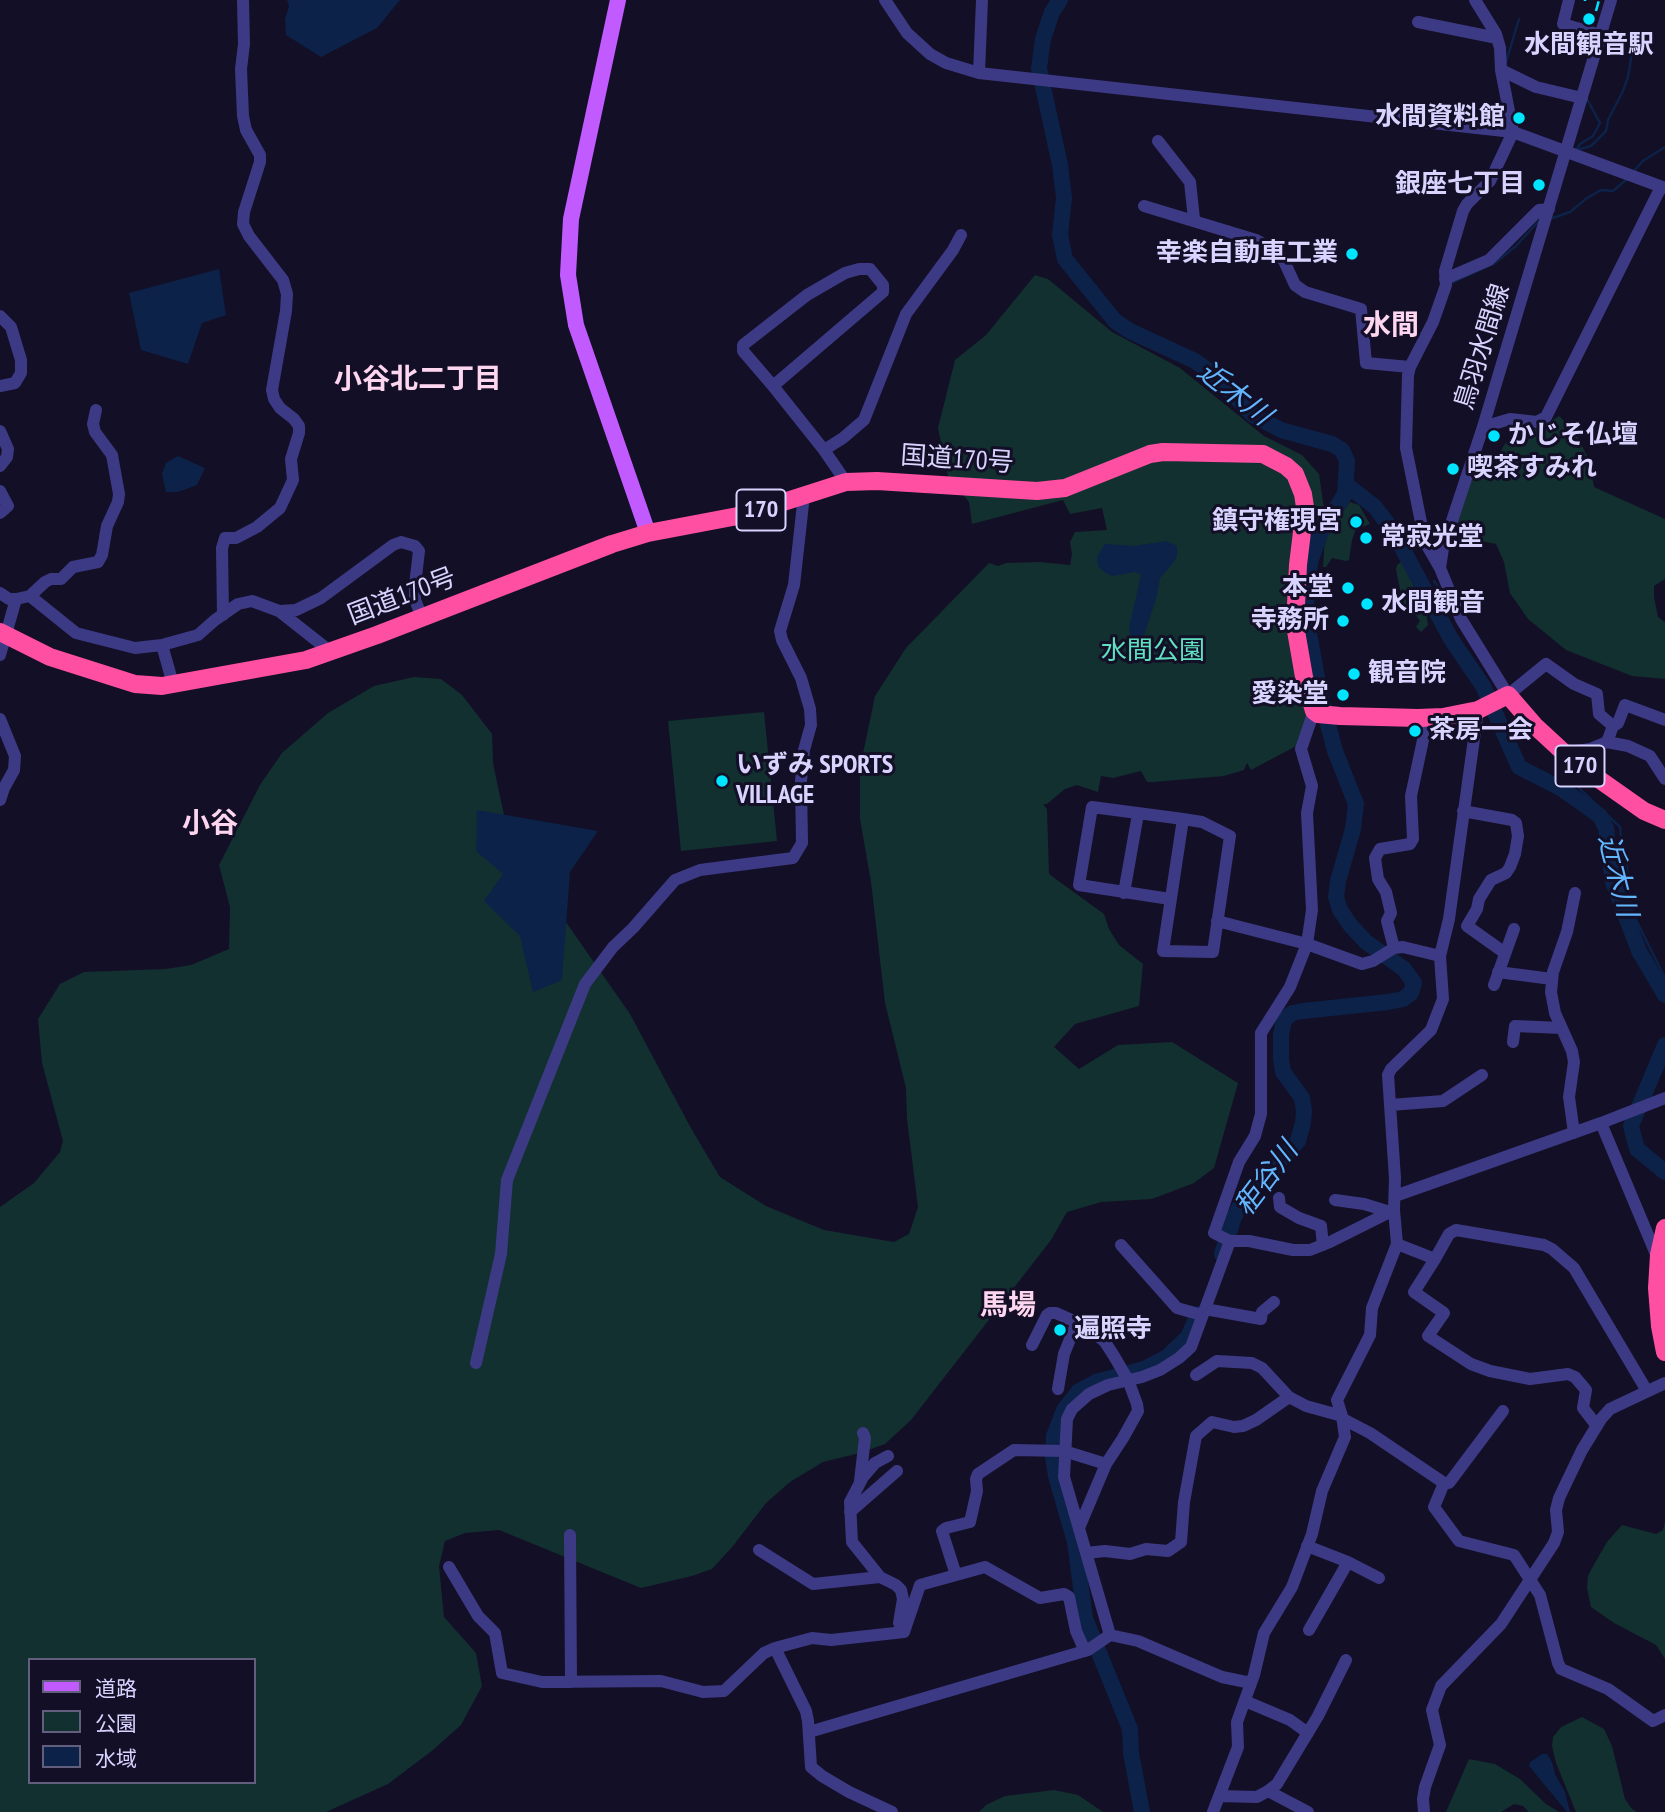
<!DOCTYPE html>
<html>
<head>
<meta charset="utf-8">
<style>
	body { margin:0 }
	#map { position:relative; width:1665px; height:1812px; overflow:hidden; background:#130f26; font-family:"PT Sans Narrow","Noto Sans JP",sans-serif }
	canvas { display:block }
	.legend { position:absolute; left:28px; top:1658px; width:228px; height:126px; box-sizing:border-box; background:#130f26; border:2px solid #625e7d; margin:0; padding:9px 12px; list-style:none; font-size:21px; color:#d9d4ff }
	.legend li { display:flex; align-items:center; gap:14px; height:35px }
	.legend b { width:35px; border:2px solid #625e7d }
</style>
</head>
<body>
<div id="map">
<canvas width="1665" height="1812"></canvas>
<ul class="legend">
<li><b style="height:9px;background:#c25bff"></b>道路</li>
<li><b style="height:19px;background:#12302f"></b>公園</li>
<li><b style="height:19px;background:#0c2248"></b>水域</li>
</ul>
</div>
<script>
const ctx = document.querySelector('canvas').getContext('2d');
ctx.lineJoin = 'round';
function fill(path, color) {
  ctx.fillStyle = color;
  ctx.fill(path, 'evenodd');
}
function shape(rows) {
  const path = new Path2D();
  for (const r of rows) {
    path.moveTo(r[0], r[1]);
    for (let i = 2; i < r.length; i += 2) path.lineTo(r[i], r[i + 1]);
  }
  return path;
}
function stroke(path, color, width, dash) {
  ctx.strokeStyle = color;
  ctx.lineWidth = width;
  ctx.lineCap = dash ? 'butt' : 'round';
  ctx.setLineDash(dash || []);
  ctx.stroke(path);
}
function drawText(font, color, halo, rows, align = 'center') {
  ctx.font = font + ' "PT Sans Narrow","Noto Sans JP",sans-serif';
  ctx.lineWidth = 6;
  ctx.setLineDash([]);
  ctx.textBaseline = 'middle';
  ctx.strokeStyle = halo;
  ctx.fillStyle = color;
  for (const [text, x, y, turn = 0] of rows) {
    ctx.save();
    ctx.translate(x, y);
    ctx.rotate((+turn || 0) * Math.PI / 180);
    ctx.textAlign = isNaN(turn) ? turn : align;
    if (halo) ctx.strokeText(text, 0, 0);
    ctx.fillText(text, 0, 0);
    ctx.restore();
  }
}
fill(shape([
	[1035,275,1048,279,1112,332,1180,368,1264,436,1302,455,1319,474,1324,509,1307,541,1303,610,1309,717,1298,745,1251,770,1247,763,1244,770,1224,776,1153,782,1147,782,1141,771,1113,778,1101,776,1098,792,1077,785,1065,789,1047,804,1043,804,1047,809,1049,874,1104,914,1109,929,1119,945,1143,964,1139,1006,1075,1024,1054,1047,1079,1069,1118,1045,1172,1042,1238,1083,1214,1168,1194,1183,1152,1199,1101,1202,1067,1212,1051,1240,911,1420,885,1444,860,1453,823,1462,790,1482,766,1503,733,1546,712,1569,692,1576,641,1588,499,1530,465,1533,445,1541,439,1566,444,1617,476,1653,482,1686,461,1725,433,1750,388,1784,326,1812,0,1812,0,1207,34,1183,60,1152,63,1141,42,1063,38,1019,60,984,84,972,166,969,191,965,229,949,230,907,219,865,260,785,282,753,328,713,374,686,414,677,441,679,462,695,492,734,493,763,505,820,545,892,630,1014,692,1130,720,1177,766,1206,824,1230,894,1242,909,1234,918,1207,907,1119,906,1088,885,1003,871,882,860,819,860,768,875,696,906,648,989,563,998,566,1006,563,1040,562,1070,565,1072,554,1070,542,1075,532,1107,530,1102,508,1070,514,1063,500,972,524,969,502,948,476,938,428,955,360,986,335],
	[30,1660,254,1660,254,1782,30,1782],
	[1559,416,1574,430,1589,460,1594,487,1665,519,1665,579,1654,586,1654,597,1658,617,1665,622,1665,679,1632,676,1566,650,1528,619,1510,593,1504,562,1496,544,1471,539,1455,525,1477,462,1494,466,1504,445,1515,434,1542,427],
	[1350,502,1359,505,1370,524,1363,527,1357,526,1352,540,1349,560,1346,561,1332,558,1326,567,1323,567,1325,534],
	[1401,562,1406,567,1418,598,1426,611,1428,625,1421,632,1416,627,1420,621,1416,615,1409,613,1403,614,1393,602,1401,594,1396,570,1397,565],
	[764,712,777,841,681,851,668,721],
	[1665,1522,1665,1659,1656,1645,1614,1623,1591,1607,1587,1588,1588,1576,1592,1568,1607,1542,1622,1525,1656,1534,1663,1530],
	[1582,1717,1604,1729,1612,1746,1625,1799,1632,1809,1637,1812,1576,1812,1556,1763,1552,1746,1553,1737,1561,1727],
	[1469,1759,1495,1764,1520,1779,1546,1804,1559,1812,1529,1812,1523,1806,1514,1804,1501,1812,1446,1812],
	[1054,1790,1078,1795,1103,1812,979,1812,986,1805,1005,1796]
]), '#12302f');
fill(shape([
	[287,0,400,0,377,28,321,57,286,35,285,19,289,7],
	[219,269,226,315,202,323,188,364,141,350,129,293],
	[178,456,205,468,197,485,178,492,166,492,162,474,166,463],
	[1167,541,1177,546,1177,556,1174,562,1160,578,1157,596,1143,638,1137,644,1132,642,1129,628,1141,575,1136,572,1112,576,1104,572,1098,566,1097,557,1105,544,1133,546],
	[477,810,598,831,570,872,562,980,533,992,520,936,484,901,503,874,476,851],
	[1542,1754,1547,1754,1552,1762,1555,1774,1565,1792,1570,1812,1567,1812,1529,1766,1530,1762]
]), '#0c2248');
stroke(shape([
	[1506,62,1519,19],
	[1576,150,1591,146,1606,131,1608,120,1623,91,1628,77,1635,35],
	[1576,150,1580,144,1593,136,1600,123,1588,101],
	[1634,171,1643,161,1665,147],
	[1550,219,1570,212,1587,198,1601,190,1613,191,1627,179],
	[1451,283,1495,263,1516,246,1538,222],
	[1434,581,1441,591],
	[1565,764,1572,779,1581,790,1620,827,1621,838,1625,850,1631,903,1635,918,1665,978]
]), '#0c2248', 2.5);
stroke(shape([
	[1060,0,1052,12,1043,39,1039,68,1060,165,1064,198,1060,235,1065,259,1115,321,1130,331,1195,361,1213,374,1253,415,1281,430,1332,444,1342,450,1347,461,1345,494,1321,532,1311,559,1307,583,1306,616,1320,694,1335,751,1356,804,1353,829,1338,881,1336,897,1340,910,1351,926,1366,942,1404,969,1414,983,1411,993,1403,999,1388,1002,1303,1011,1292,1013,1284,1020,1281,1035,1281,1059,1283,1072,1302,1098,1304,1111,1303,1123,1298,1141,1244,1199,1234,1217,1222,1254],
	[1347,485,1375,507,1393,531,1451,639,1483,686,1519,767,1562,789,1600,816,1606,828,1613,882,1639,951,1665,995],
	[1665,1045,1631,1126,1637,1149,1665,1172],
	[1142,1812,1131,1753,1130,1729,1085,1618,1075,1542,1056,1476,1053,1457,1054,1436,1064,1410,1079,1391,1096,1382,1144,1369,1167,1357,1188,1337,1198,1314]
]), '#0c2248', 16);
stroke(shape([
	[885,0,907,33,930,54,946,63,979,73,1513,132,1665,188],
	[1569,0,1563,24,1600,35],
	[1418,22,1497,38],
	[1501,70,1536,87,1582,98],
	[979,73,982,0],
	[1158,141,1190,182,1194,219],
	[1144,206,1256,240,1275,251,1284,261,1295,285,1305,292,1361,309,1366,363,1410,367],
	[859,269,870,269,883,285,883,292,773,386,743,351,743,345,807,295,845,273,859,269],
	[1445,279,1489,260,1539,210,1549,209],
	[0,316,11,327,21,360,21,373,15,383,0,386],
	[773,386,824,450,846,482],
	[1483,427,1510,419,1537,422,1546,417,1661,187],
	[0,431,8,449,7,457,0,466],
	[824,450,843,438,864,420,906,314,953,250,961,235],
	[0,491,8,506,0,513],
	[1440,568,1425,542,1406,448,1408,375,1410,367,1433,322,1446,285,1445,271,1463,211,1467,204,1490,181,1513,132,1501,70,1500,48,1496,34,1475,0],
	[0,593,9,599,16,599,30,596,45,582,51,579,61,579,73,567,98,562,102,555,107,526,118,502,119,494,112,455,95,432,93,424,96,410],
	[30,596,76,633,135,648,162,645,198,635,215,620,238,604,252,601,279,611,296,610,321,598,393,545,401,542,415,546,419,551,415,585,415,600,422,617],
	[279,611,331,652],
	[223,615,222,548,225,538,236,538,257,527,280,508,293,480,291,459,299,433,299,426,294,419,280,408,274,399,272,390,286,311,287,294,283,280,249,236,243,224,244,212,260,162,260,155,246,130,243,116,241,69,244,44,243,0],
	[162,645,173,684],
	[0,655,16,599],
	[1314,711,1301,749,1312,786,1307,813,1312,910,1307,944,1290,987,1261,1033,1261,1114,1255,1136,1239,1162,1214,1233,1230,1241,1249,1241,1293,1250,1310,1250,1330,1242,1394,1210],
	[0,719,15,756,14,770,4,788,0,800],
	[1613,726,1618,723,1625,705,1665,720],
	[1607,742,1613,726,1599,714,1597,694,1574,684,1546,664,1508,695,1461,619,1440,568,1443,548,1483,427,1611,0],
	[1563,753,1590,749,1607,742,1628,746,1650,756,1665,779],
	[1463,811,1512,820,1516,823,1518,836,1515,854,1510,867,1506,873,1491,880,1479,899,1477,909,1467,926,1505,953],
	[1124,893,1138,814],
	[1170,899,1079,885,1092,807,1183,819,1202,822,1230,836,1213,952,1163,951,1183,819],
	[1217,921,1307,944,1362,964,1373,961,1394,948,1403,947,1440,956],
	[1394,948,1387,921,1391,913,1386,892,1378,879,1375,858,1380,849,1410,844,1413,839,1411,796,1423,740,1423,718],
	[1498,972,1552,979],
	[1494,985,1514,929],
	[1513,1042,1515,1026,1561,1028],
	[1390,1105,1443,1101,1482,1075],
	[1601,1123,1658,1259],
	[1574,1133,1569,1097,1574,1062,1572,1051,1555,1013,1551,992,1553,972,1567,932,1575,893],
	[1395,1196,1601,1123,1665,1098],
	[1279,1198,1280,1207,1299,1218,1321,1226,1323,1245],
	[1335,1200,1364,1204,1390,1212],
	[1397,1244,1435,1259,1449,1234,1456,1230,1544,1245,1552,1249,1574,1268,1647,1391],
	[1121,1245,1177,1308,1202,1315],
	[1435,1259,1414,1292,1444,1313,1428,1336,1471,1364,1490,1371,1530,1379,1568,1374,1575,1377,1586,1390,1583,1408,1597,1426],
	[1205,1309,1261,1319,1262,1312,1274,1302],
	[1032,1345,1047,1315,1050,1313,1056,1313,1087,1327,1105,1342,1114,1356,1128,1380,1137,1404,1138,1411,1123,1438,1106,1464,1079,1528],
	[476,1363,501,1254,507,1180,585,984,613,947,633,928,675,880,700,870,793,858,802,843,801,781,804,750,811,725,810,709,801,678,782,640,780,631,794,585,804,495],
	[1196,1375,1217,1361,1252,1363,1262,1368,1289,1397,1306,1406,1342,1416],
	[1058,1389,1064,1354,1077,1322],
	[1343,1419,1370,1433,1444,1483,1434,1507,1459,1541,1514,1555,1540,1595,1558,1663,1561,1669,1608,1689,1653,1721,1665,1715],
	[888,1456,875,1463,863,1477,850,1502,852,1542,880,1577,896,1585,901,1590,903,1599,899,1623],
	[860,1481,865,1438,863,1433],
	[1444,1483,1449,1483,1503,1411],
	[850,1512,897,1471],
	[570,1535,571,1682],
	[1307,1546,1348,1562,1379,1578],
	[759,1550,813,1584,880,1577],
	[1086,1553,1105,1551,1130,1554,1146,1549,1168,1551,1181,1542,1184,1502,1196,1436,1212,1422,1234,1427,1243,1426,1256,1420,1289,1397],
	[449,1567,478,1616,495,1633,502,1673,542,1682,661,1681,703,1692,724,1691,764,1653,775,1648,812,1638,831,1640,904,1632,920,1585,985,1567,1040,1598,1064,1594,1069,1597,1076,1631,1085,1651],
	[956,1575,942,1531,946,1528,970,1522,977,1491,976,1479,978,1474,1014,1450,1064,1451,1106,1464],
	[1309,1630,1348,1562],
	[1110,1635,1064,1477,1067,1419,1072,1409,1089,1394,1108,1385,1142,1377,1160,1370,1179,1358,1191,1347,1230,1241],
	[775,1648,806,1711,808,1721,811,1767,822,1776,849,1792,892,1812],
	[1245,1701,1290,1720,1308,1733],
	[809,1732,1088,1650,1110,1635,1138,1641,1222,1677,1251,1683],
	[1268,1791,1277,1784,1318,1716,1346,1660],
	[1219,1796,1257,1797,1268,1791,1308,1812],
	[1213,1812,1238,1747,1237,1722,1254,1675,1264,1633,1292,1587,1312,1534,1322,1491,1345,1437,1342,1416,1337,1400,1370,1335,1372,1308,1397,1244,1394,1210,1395,1178,1388,1075,1391,1069,1431,1030,1443,999,1440,956,1449,919,1478,710],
	[1424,1812,1423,1799,1425,1787,1440,1745,1432,1710,1441,1686,1501,1624,1554,1543,1558,1532,1556,1510,1559,1498,1582,1450,1601,1419,1610,1409,1665,1383]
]), '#3d3a85', 12);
stroke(shape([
	[618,0,571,219,568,275,576,325,648,533]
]), '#c25bff', 16);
stroke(shape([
	[0,632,50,657,135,684,162,686,306,660,377,635,612,544,648,533,743,515,846,482,877,481,1037,491,1065,488,1150,454,1163,452,1263,454,1286,466,1295,474,1303,494,1305,507,1298,565,1295,625,1304,677,1314,711,1318,714,1340,716,1418,718,1443,717,1478,710,1508,695,1534,725,1573,761,1644,811,1665,820]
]), '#ff4fa3', 18);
stroke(shape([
	[1585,1,1585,0],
	[1596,11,1599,0]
]), '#00e5ff', 2.5, [10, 9]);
stroke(shape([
	[1665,1228,1659,1255,1657,1288,1660,1326,1665,1352]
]), '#ff4fa3', 18);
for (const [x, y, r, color] of [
	[1589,19,7,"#00e5ff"],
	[1519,118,7,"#00e5ff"],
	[1539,185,7,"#00e5ff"],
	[1352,254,7,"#00e5ff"],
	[1494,436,7,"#00e5ff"],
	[1453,469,7,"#00e5ff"],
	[1356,522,7,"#00e5ff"],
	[1366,538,7,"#00e5ff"],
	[1348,588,7,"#00e5ff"],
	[1367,604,7,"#00e5ff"],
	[1343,621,7,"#00e5ff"],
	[1354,674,7,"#00e5ff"],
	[1343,695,7,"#00e5ff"],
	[1415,731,7,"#00e5ff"],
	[722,781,7,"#00e5ff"],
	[1060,1330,7,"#00e5ff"]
]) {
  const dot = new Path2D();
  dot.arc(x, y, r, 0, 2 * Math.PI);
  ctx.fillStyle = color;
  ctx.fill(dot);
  stroke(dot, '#130f26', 2.5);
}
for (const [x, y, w] of [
	[761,510,49],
	[1580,766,49]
]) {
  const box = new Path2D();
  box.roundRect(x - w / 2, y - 20.5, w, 41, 5);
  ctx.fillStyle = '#130f26';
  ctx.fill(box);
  stroke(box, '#d9d4ff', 2);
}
drawText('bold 24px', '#d9d4ff', null, [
	["170",761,510],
	["170",1580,766]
]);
drawText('bold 26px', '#d9d4ff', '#130f26', [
	["水間観音駅",1589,46,"center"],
	["水間資料館",1505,118,"right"],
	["銀座七丁目",1525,185,"right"],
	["幸楽自動車工業",1338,254,"right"],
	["かじそ仏壇",1508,436],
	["喫茶すみれ",1467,469],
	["鎮守権現宮",1342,522,"right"],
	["常寂光堂",1380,538],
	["本堂",1334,588,"right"],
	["水間観音",1381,604],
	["寺務所",1329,621,"right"],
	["観音院",1368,674],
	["愛染堂",1329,695,"right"],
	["茶房一会",1429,731],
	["いずみ SPORTS",736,766],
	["VILLAGE",736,796],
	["遍照寺",1074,1330]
], 'left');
drawText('26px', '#d9d4ff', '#130f26', [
	["鳥羽水間線",1483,347,-73],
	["国道170号",957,460,4],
	["国道170号",402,597,-21]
]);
drawText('26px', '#5fe0c0', '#130f26', [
	["水間公園",1153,652]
]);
drawText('bold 28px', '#ffd6f0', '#130f26', [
	["水間",1391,326],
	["小谷北二丁目",418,380],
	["小谷",210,824],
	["馬場",1008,1306]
]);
drawText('italic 28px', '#62b6ff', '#130f26', [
	["近木川",1234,394,38],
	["近木川",1617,876,76],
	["秬谷川",1267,1179,-53]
]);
</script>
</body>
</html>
